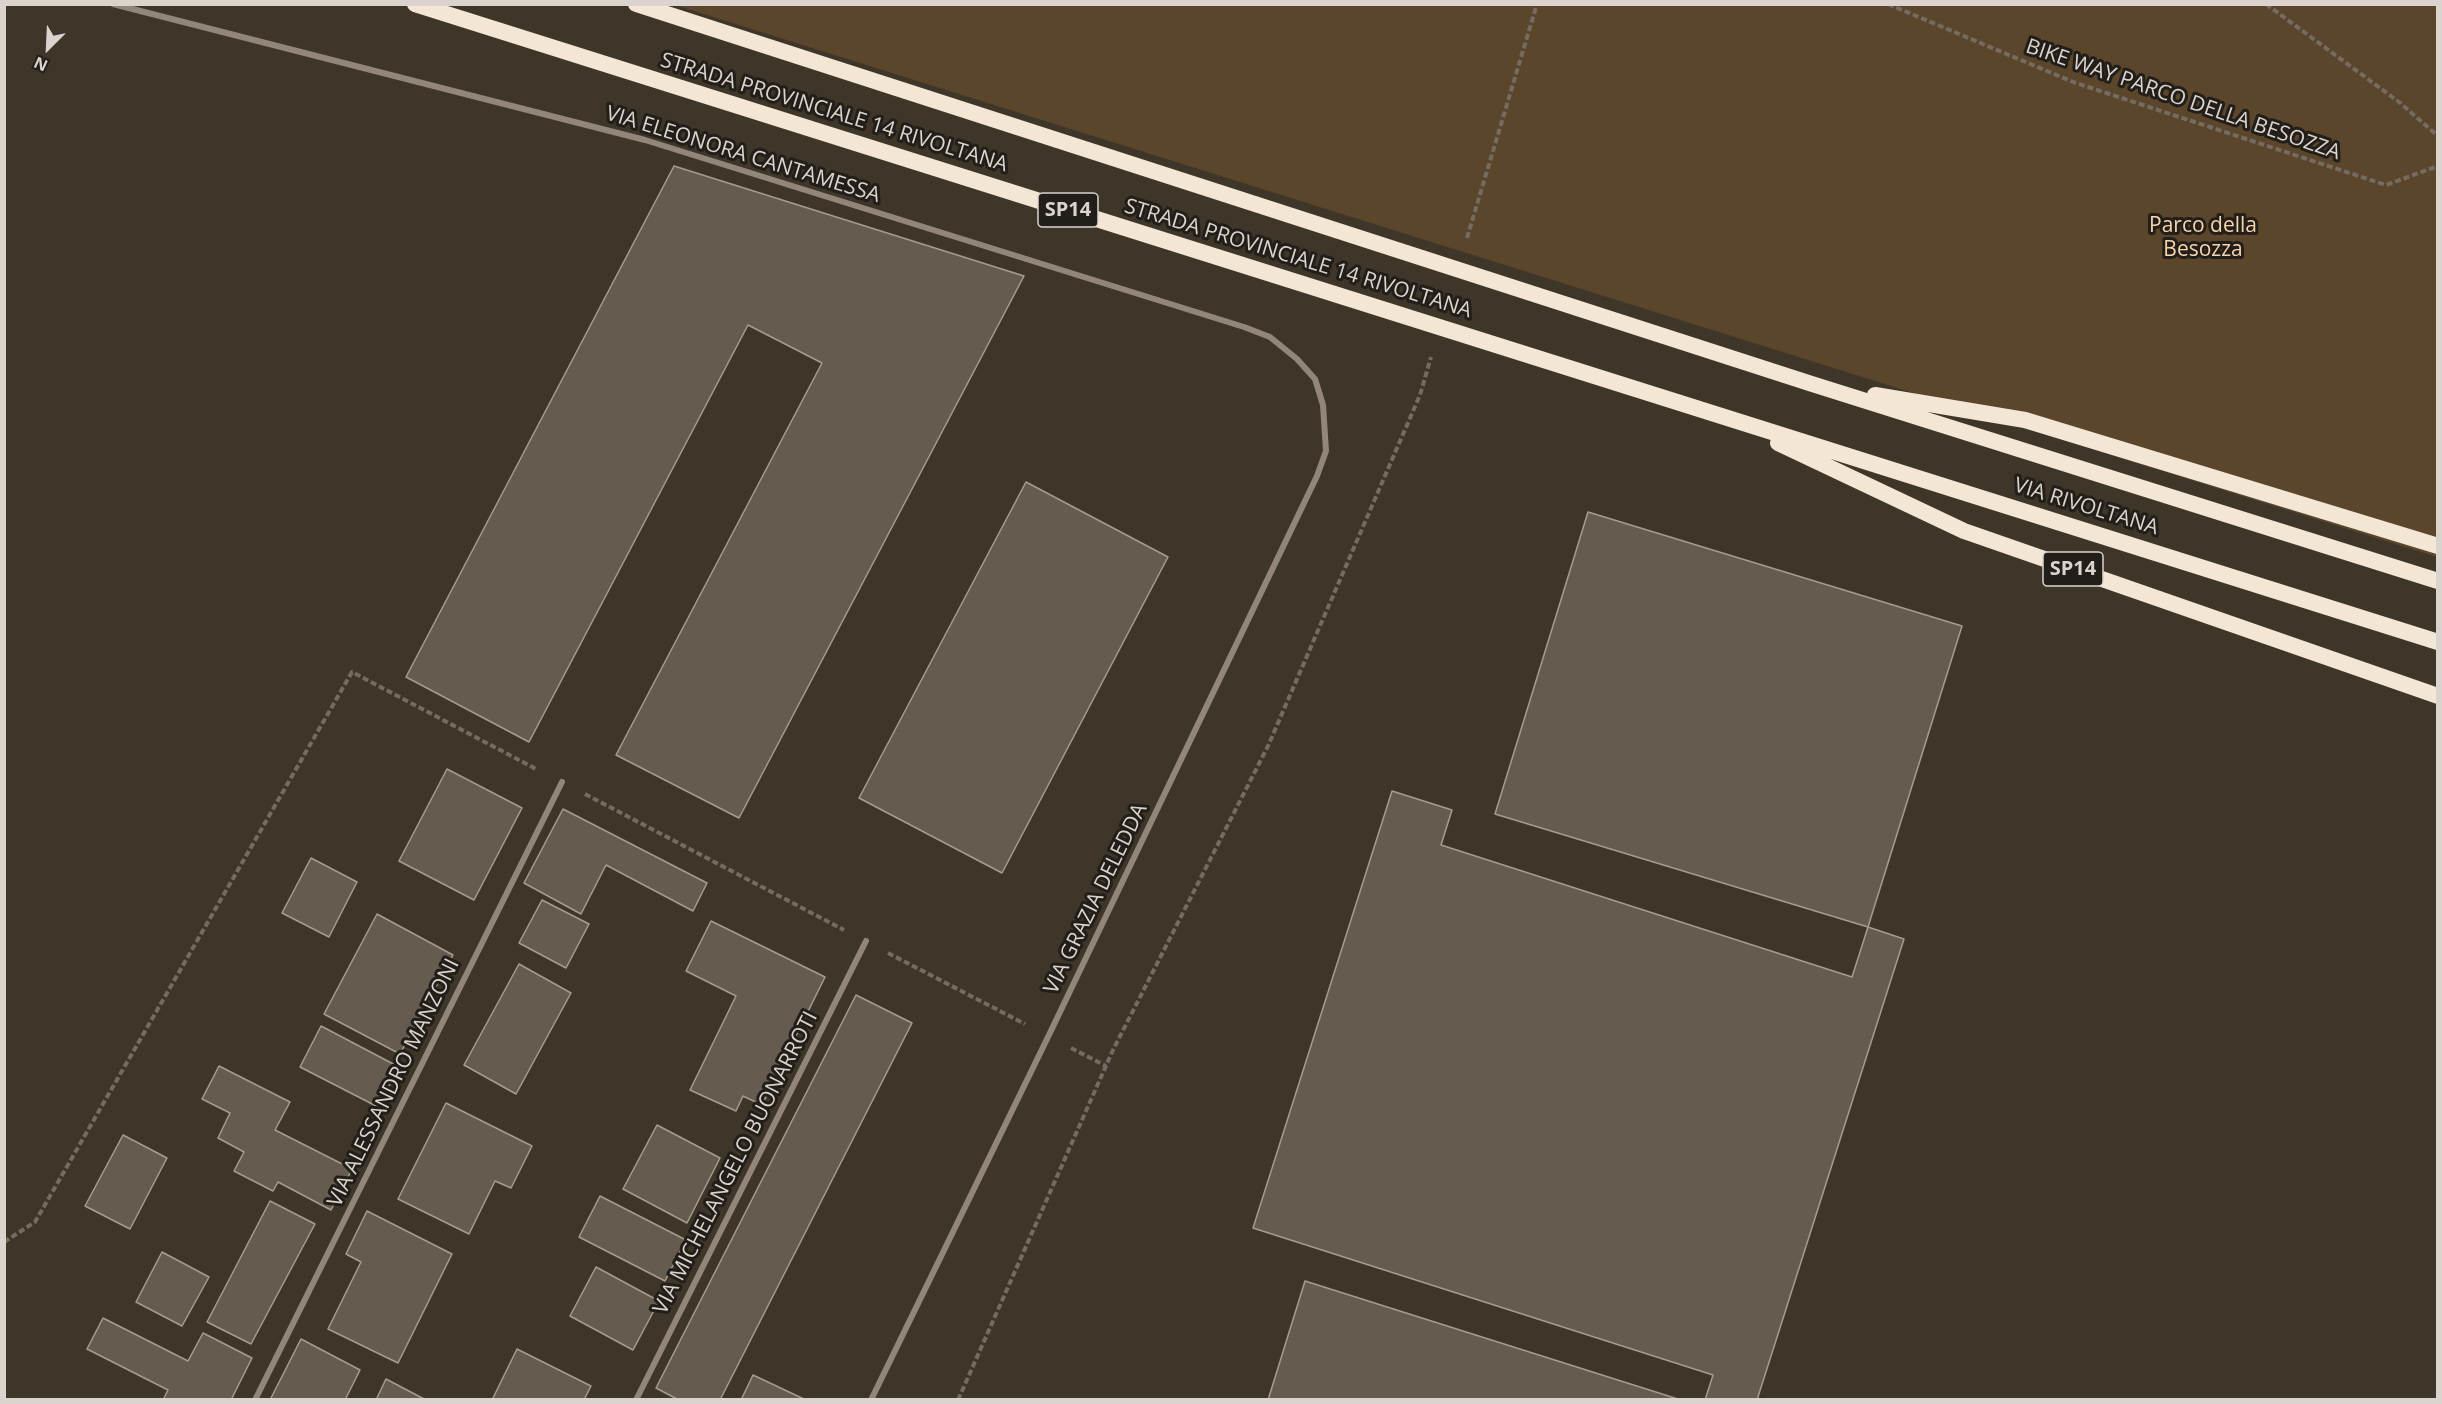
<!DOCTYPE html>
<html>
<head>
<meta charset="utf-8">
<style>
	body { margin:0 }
	#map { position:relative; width:2442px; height:1404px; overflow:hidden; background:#3f362a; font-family:"Open Sans",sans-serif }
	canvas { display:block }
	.frame { position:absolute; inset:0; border:6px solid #dbd4ce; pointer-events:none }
	.north { position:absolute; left:18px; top:18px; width:60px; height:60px; -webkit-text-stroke:4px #221e19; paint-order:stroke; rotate:204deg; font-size:16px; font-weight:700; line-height:24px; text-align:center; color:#dbd4ce }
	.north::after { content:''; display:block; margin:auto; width:21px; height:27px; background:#dbd4ce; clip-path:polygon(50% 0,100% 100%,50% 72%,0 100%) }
</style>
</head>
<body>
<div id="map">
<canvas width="2442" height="1404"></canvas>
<div class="frame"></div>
<div class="north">N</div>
</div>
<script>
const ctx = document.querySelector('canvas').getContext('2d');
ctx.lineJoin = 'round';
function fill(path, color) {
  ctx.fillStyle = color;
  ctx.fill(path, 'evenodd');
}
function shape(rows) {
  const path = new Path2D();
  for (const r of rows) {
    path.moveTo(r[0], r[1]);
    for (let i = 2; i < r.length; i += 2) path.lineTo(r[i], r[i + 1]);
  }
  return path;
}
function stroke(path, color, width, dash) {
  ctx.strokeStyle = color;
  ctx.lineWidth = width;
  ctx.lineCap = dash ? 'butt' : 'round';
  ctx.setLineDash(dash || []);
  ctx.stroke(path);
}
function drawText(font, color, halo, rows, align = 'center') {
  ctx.font = font + ' "Open Sans",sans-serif';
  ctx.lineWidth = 6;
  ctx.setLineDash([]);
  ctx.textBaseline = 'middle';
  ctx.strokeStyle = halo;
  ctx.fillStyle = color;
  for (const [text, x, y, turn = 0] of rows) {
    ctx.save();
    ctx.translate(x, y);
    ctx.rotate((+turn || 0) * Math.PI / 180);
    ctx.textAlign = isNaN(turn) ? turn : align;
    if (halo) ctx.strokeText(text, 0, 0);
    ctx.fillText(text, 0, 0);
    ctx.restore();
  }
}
fill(shape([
	[675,5,2437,5,2437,557]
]), '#5b462c');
const building = shape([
	[674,166,1024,276,739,818,616,755,822,363,748,325,529,742,406,677,674,166],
	[1026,482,1168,557,1002,873,859,798,1026,482],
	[1588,512,1962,626,1868,927,1495,814,1588,512],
	[447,769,522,808,474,900,399,861,447,769],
	[1392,791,1452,810,1441,845,1852,977,1868,927,1904,939,1757,1400,1705,1400,1713,1375,1253,1228,1392,791],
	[563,809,707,883,693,911,606,865,581,914,524,883,563,809],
	[311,858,357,882,329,937,282,913,311,858],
	[542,900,589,924,566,968,519,943,542,900],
	[377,914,453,955,400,1054,324,1014,377,914],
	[711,921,825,977,762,1105,743,1096,736,1111,690,1090,736,996,686,971,711,921],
	[519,964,571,993,516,1094,464,1065,519,964],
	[856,995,912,1023,720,1400,679,1400,656,1388,856,995],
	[321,1026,399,1067,378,1107,300,1067,321,1026],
	[219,1066,290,1102,275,1130,352,1169,331,1210,278,1182,273,1191,234,1171,244,1152,218,1138,230,1113,202,1099,219,1066],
	[446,1103,532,1146,511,1188,495,1181,469,1234,398,1199,446,1103],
	[657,1125,720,1158,687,1223,623,1189,657,1125],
	[123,1135,167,1158,130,1229,85,1206,123,1135],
	[600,1196,686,1240,665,1281,579,1237,600,1196],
	[270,1201,315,1224,251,1344,207,1322,270,1201],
	[367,1211,452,1254,398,1363,328,1329,361,1262,346,1254,367,1211],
	[162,1252,209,1277,182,1326,136,1302,162,1252],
	[596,1267,659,1301,633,1350,570,1316,596,1267],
	[1305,1281,1681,1400,1268,1400,1305,1281],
	[103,1318,188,1361,203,1333,252,1358,231,1400,163,1400,168,1390,87,1349,103,1318],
	[301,1339,360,1370,345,1400,270,1400,301,1339],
	[517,1349,591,1386,584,1400,492,1400,517,1349],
	[753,1375,806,1400,741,1400,753,1375],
	[386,1379,426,1400,376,1400,386,1379]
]);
fill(building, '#655b4f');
stroke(building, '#a89c8f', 1.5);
stroke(shape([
	[1888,4,2073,82,2386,185,2438,166],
	[2266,4,2399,102,2438,136],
	[1467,238,1537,4],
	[585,794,844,930],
	[888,953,1025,1024],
	[1071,1048,1106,1066],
	[4,1242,35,1222,352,672,538,770],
	[958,1400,1113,1050,1268,746,1420,395,1431,357]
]), '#746c62', 4, [6, 3]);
stroke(shape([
	[113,4,645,140,1244,327,1270,337,1297,359,1315,379,1323,405,1326,451,1317,476,1048,1037,871,1400],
	[255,1400,562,782],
	[636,1400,866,941]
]), '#928678', 6);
stroke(shape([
	[415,4,2438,642],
	[636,4,1812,384,2438,581],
	[1875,395,2025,420,2438,546],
	[1778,443,1964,531,2438,696]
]), '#f4e6d4', 16);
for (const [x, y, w] of [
	[1068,210,60],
	[2073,569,60]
]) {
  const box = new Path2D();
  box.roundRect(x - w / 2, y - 17, w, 34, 4.5);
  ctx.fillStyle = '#221e19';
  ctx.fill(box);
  stroke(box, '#dbd4ce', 1.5);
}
drawText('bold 20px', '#dbd4ce', null, [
	["SP14",1068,210],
	["SP14",2073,569]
]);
drawText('21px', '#dbd4ce', '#221e19', [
	["BIKE WAY PARCO DELLA BESOZZA",2183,100,19],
	["STRADA PROVINCIALE 14 RIVOLTANA",834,113,17],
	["VIA ELEONORA CANTAMESSA",743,155,17],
	["STRADA PROVINCIALE 14 RIVOLTANA",1298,259,17],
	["VIA RIVOLTANA",2086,507,17],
	["VIA GRAZIA DELEDDA",1096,899,-64],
	["VIA ALESSANDRO MANZONI",394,1083,-64],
	["VIA MICHELANGELO BUONARROTI",736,1163,-63]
]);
drawText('21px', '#f8d4ab', '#221e19', [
	["Parco della",2203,226],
	["Besozza",2203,250]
]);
</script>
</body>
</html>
